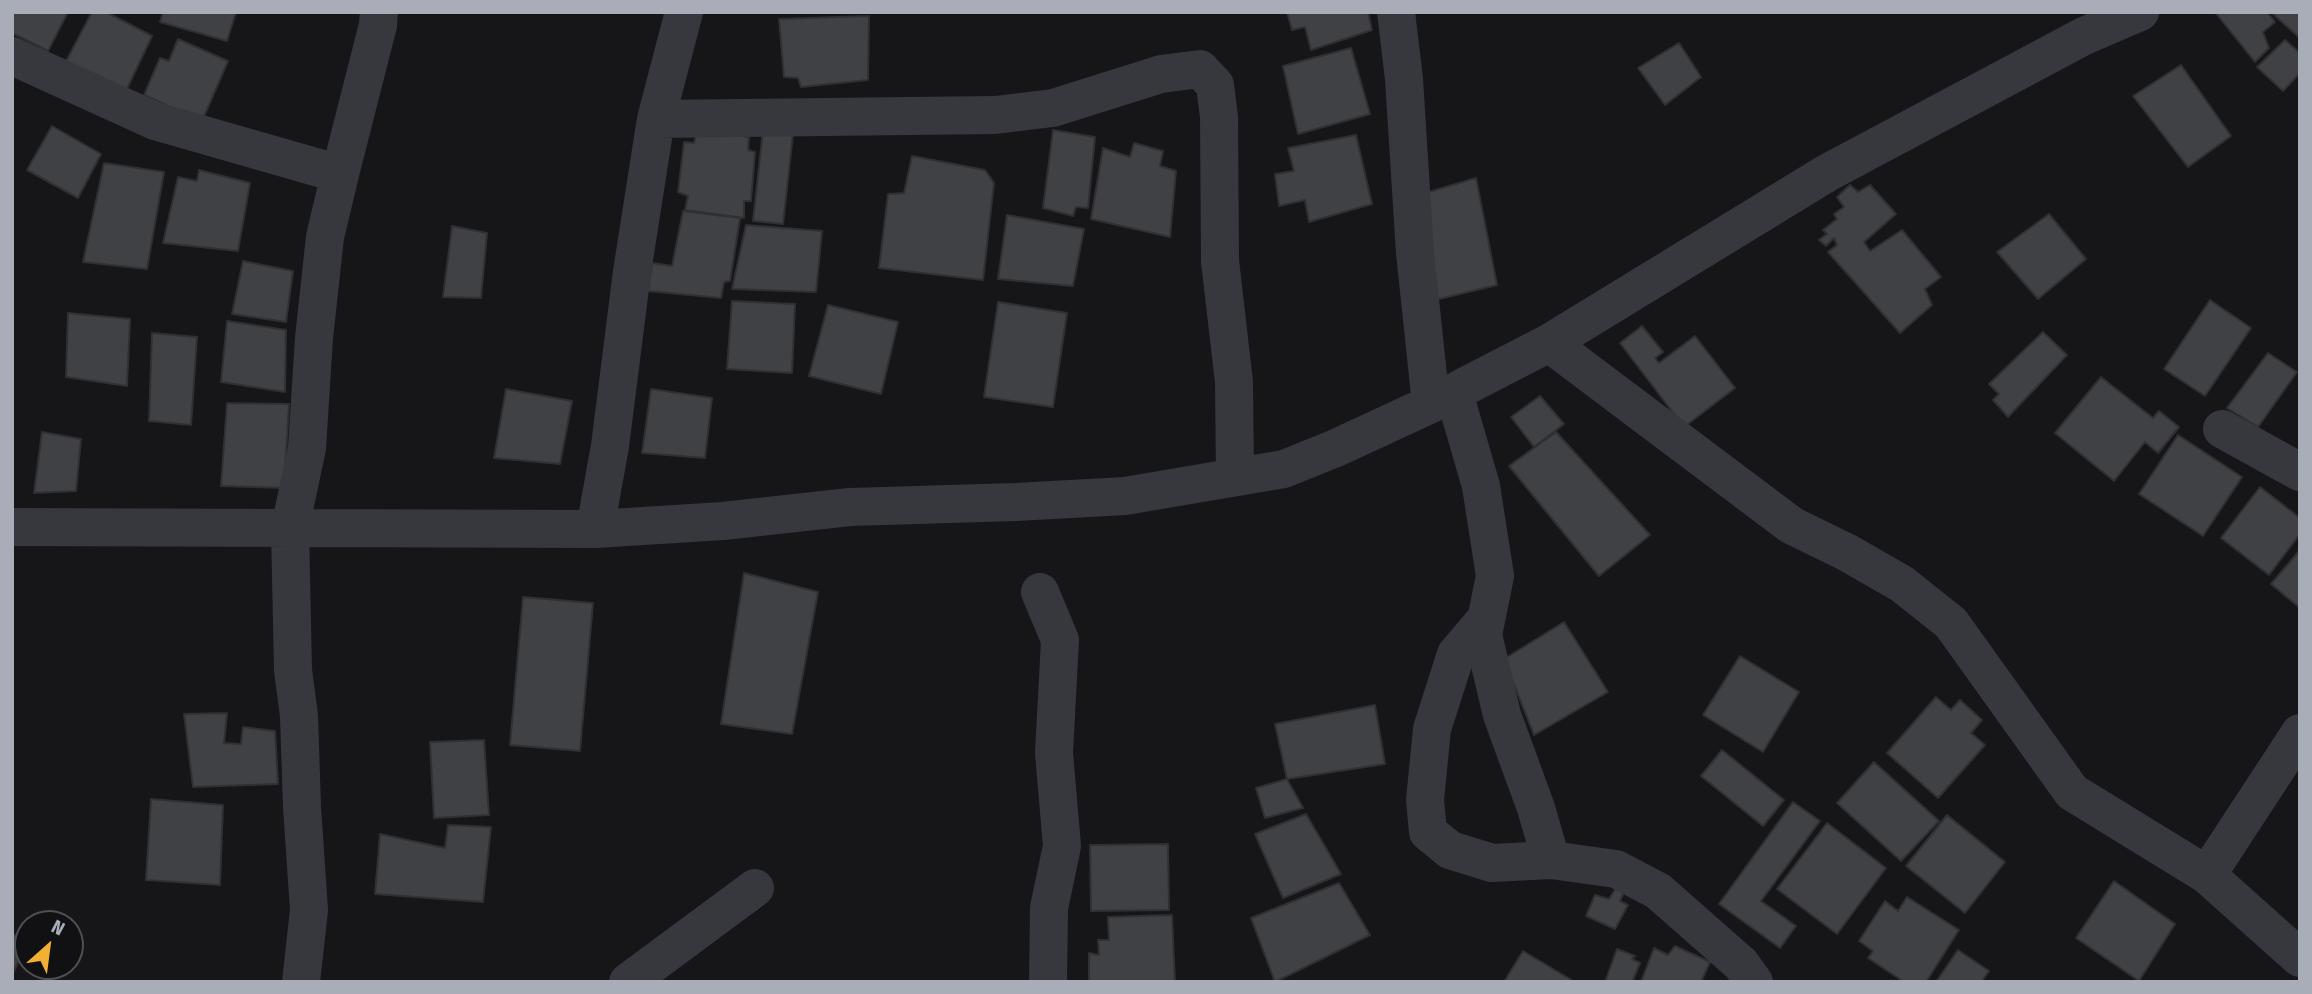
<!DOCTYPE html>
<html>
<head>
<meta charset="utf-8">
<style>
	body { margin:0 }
	#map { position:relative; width:2312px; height:994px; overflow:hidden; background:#161618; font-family:"Fira Sans Condensed",sans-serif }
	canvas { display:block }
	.frame { position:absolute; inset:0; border:14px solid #a8adb8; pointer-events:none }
	.north { position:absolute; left:14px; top:910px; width:70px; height:70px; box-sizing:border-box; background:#111113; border:2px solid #4d4f55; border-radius:50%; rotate:28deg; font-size:19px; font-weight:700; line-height:28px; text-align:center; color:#a8adb8 }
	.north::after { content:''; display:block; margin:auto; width:24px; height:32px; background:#f2b134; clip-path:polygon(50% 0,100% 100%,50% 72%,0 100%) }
</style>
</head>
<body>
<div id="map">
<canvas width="2312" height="994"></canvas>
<div class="frame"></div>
<div class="north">N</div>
</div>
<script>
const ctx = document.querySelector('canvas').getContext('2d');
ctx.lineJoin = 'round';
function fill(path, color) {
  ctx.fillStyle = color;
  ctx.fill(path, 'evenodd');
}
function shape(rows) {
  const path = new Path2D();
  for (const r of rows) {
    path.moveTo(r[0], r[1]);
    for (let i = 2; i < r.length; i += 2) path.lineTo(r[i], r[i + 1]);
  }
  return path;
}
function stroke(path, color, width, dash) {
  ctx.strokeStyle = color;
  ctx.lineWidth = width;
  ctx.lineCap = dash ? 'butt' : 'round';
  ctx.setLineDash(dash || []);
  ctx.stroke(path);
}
const building = shape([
	[12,12,68,12,48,51,12,33,12,12],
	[92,12,106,12,152,36,125,93,63,67,92,12],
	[163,12,236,12,227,41,160,22,163,12],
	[1287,12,1368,12,1372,30,1311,50,1305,27,1292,30,1287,12],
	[2215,12,2267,12,2275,22,2263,32,2269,48,2255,62,2215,12],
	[2275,12,2300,12,2300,38,2273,14,2275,12],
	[869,16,868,80,801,87,798,78,784,77,779,19,869,16],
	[178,39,228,61,202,121,144,95,160,58,169,61,178,39],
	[2285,40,2300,53,2300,73,2283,91,2257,67,2285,40],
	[1679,43,1701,77,1665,105,1638,68,1679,43],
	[1351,48,1370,114,1298,134,1283,66,1351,48],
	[2181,65,2231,136,2188,167,2133,96,2181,65],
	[52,126,101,154,78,198,27,170,52,126],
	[698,128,749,137,748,150,755,152,751,201,744,201,744,218,685,210,688,196,678,192,684,142,694,143,698,128],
	[763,130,793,134,783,224,753,221,763,130],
	[1053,130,1095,137,1088,208,1076,207,1073,216,1043,208,1053,130],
	[1356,135,1372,204,1309,222,1305,200,1279,206,1275,174,1294,171,1288,148,1356,135],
	[1134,143,1163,151,1160,166,1176,171,1170,237,1091,219,1103,148,1130,157,1134,143],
	[912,156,985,170,994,183,983,280,879,268,888,194,904,193,912,156],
	[104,163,164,172,147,269,83,262,104,163],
	[199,170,250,183,238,251,163,243,178,177,197,181,199,170],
	[1476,178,1497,285,1435,300,1415,196,1476,178],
	[1850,185,1858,192,1870,185,1896,214,1864,242,1870,251,1902,230,1941,277,1925,289,1932,305,1900,333,1828,252,1837,245,1834,238,1826,246,1819,240,1827,234,1823,230,1837,219,1834,214,1844,207,1837,197,1850,185],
	[683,211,740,218,730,281,724,282,721,298,648,291,652,263,672,266,683,211],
	[2049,214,2086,259,2038,299,1997,252,2049,214],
	[1007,215,1084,229,1073,286,998,279,1007,215],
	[746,225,822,231,816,292,732,289,746,225],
	[452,226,487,233,481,298,443,297,452,226],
	[243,261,293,271,286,322,232,314,243,261],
	[2210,300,2251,328,2205,396,2164,369,2210,300],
	[732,301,795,304,792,373,727,369,732,301],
	[998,302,1067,313,1053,407,984,397,998,302],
	[828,305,898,322,881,394,809,376,828,305],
	[68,313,130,319,127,386,66,377,68,313],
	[227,321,286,330,285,392,221,382,227,321],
	[1642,326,1663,352,1655,358,1659,363,1695,336,1735,388,1684,427,1620,343,1642,326],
	[2043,332,2067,355,2008,417,1993,400,1999,394,1989,384,2043,332],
	[152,333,197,337,191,425,149,421,152,333],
	[2268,353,2297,372,2258,427,2227,408,2268,353],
	[2101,377,2153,418,2159,411,2179,427,2158,453,2145,442,2114,481,2055,433,2101,377],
	[506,389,572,401,560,464,494,458,506,389],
	[651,389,712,398,705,458,642,453,651,389],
	[1540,396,1564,424,1534,447,1511,417,1540,396],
	[227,403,289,404,284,488,221,486,227,403],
	[42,432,81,439,76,491,34,493,42,432],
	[1556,432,1650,535,1599,576,1509,466,1556,432],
	[2178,435,2242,477,2203,536,2139,494,2178,435],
	[2260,487,2300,518,2300,534,2269,575,2221,538,2260,487],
	[2300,550,2300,608,2271,584,2300,550],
	[744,573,818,592,792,734,721,724,744,573],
	[523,597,593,603,580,751,510,745,523,597],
	[1564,622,1608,692,1534,735,1504,659,1564,622],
	[1740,656,1799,692,1763,752,1703,715,1740,656],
	[1936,697,1951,710,1960,700,1982,720,1971,733,1985,745,1938,798,1887,753,1936,697],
	[1375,705,1385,764,1287,779,1275,724,1375,705],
	[227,713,224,743,241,744,243,727,275,731,278,784,193,787,184,714,227,713],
	[484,740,489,815,434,818,430,742,484,740],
	[1722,750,1784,800,1763,826,1701,776,1722,750],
	[1874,762,1939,821,1901,861,1837,803,1874,762],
	[1287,779,1303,808,1265,818,1256,788,1287,779],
	[151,799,223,805,220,885,146,880,151,799],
	[1793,802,1820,821,1761,901,1796,926,1780,948,1719,904,1793,802],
	[1306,814,1341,874,1283,898,1255,834,1306,814],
	[1947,815,2005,862,1965,913,1906,866,1947,815],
	[1827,823,1886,868,1837,934,1777,889,1827,823],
	[448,825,491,827,483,902,375,894,380,834,445,848,448,825],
	[1168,844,1169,910,1091,911,1090,845,1168,844],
	[2114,881,2175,924,2139,981,2076,938,2114,881],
	[1339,883,1370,935,1275,982,1251,918,1339,883],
	[1616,888,1624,892,1620,901,1628,905,1615,929,1586,916,1595,895,1609,899,1616,888],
	[1907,897,1959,930,1926,982,1904,982,1868,958,1873,951,1859,941,1885,901,1898,911,1907,897],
	[1172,915,1175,982,1095,982,1089,980,1089,953,1099,955,1098,940,1109,940,1108,917,1172,915],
	[12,934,28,939,12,976,12,934],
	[1675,946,1710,962,1701,982,1641,982,1654,948,1668,955,1675,946],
	[1617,949,1635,956,1632,959,1640,963,1632,982,1605,982,1617,949],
	[1958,950,1989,971,1981,982,1936,982,1958,950],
	[1523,951,1575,982,1504,982,1523,951]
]);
fill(building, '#404145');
stroke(building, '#303034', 2);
stroke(shape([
	[1396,12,1404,79,1415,253,1431,404],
	[12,56,155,121,340,174,325,237,314,338,307,448,290,528,293,670,299,716,302,807,309,910,301,982],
	[656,119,995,115,1053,108,1161,74,1200,69,1215,85,1219,117,1220,261,1234,382,1235,477],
	[340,174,378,25,379,12],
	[1549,343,1791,525,1848,553,1902,584,1951,623,2072,792,2207,875,2300,958],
	[1454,393,1481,486,1495,576,1483,635,1502,715,1536,808,1551,860,1616,869,1658,891,1741,964,1754,982],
	[2222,429,2300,472],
	[12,527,595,529,723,521,850,507,1016,502,1125,496,1284,469,1336,448,1431,404,1549,343,1827,173,2084,36,2140,12],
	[595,529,610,446,632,272,656,119,684,12],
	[1040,592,1060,640,1054,753,1062,846,1049,908,1048,982],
	[1485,620,1456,654,1432,729,1425,800,1428,832,1450,850,1492,863,1551,860],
	[2207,875,2300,733],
	[628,982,755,888]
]), '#37383d', 38);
</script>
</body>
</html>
